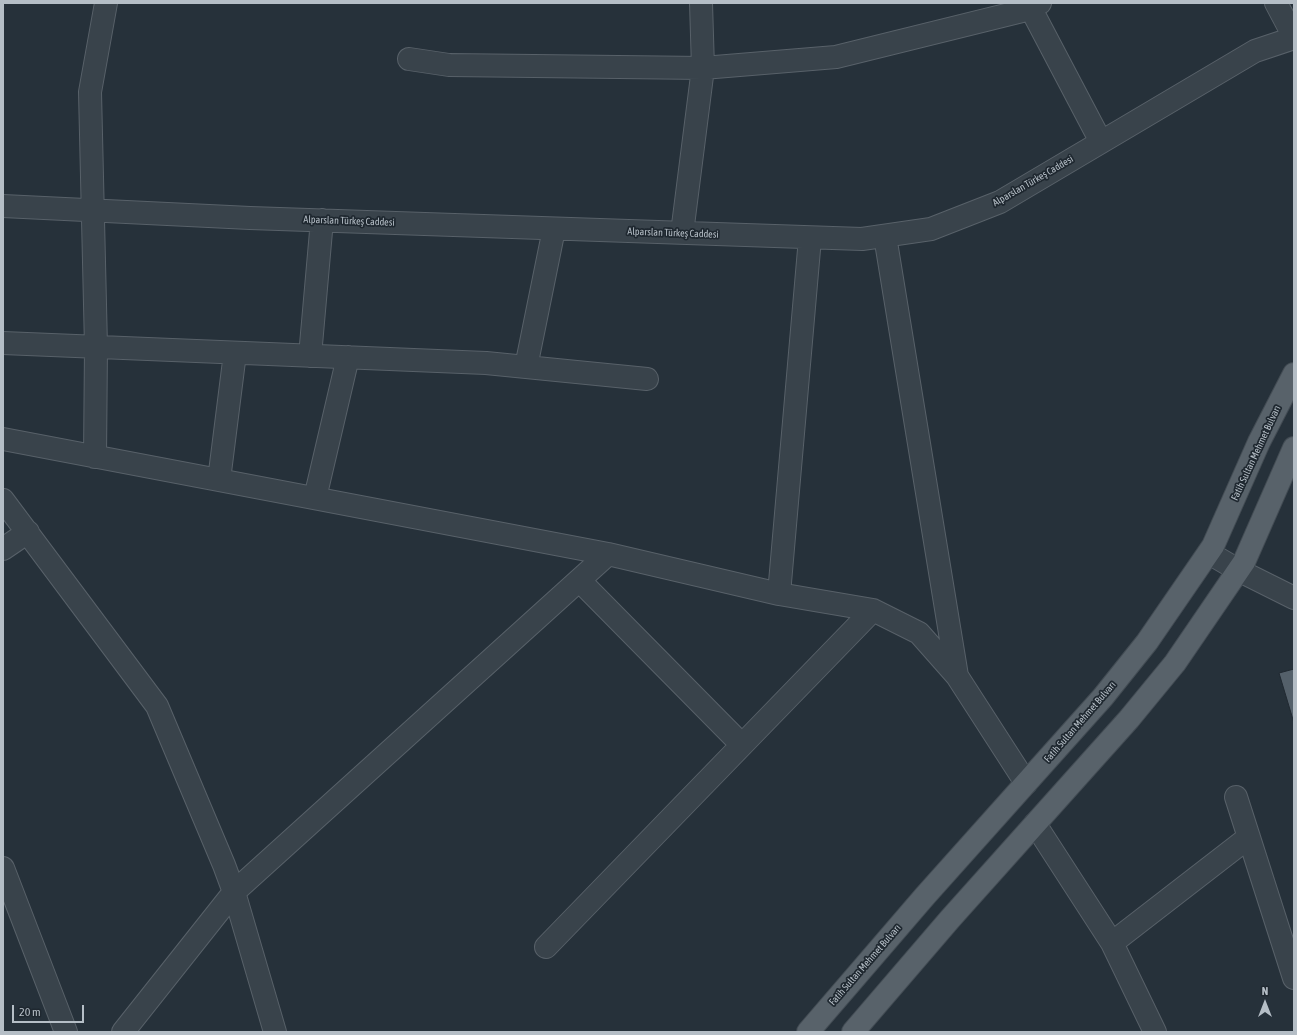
<!DOCTYPE html>
<html>
<head>
<meta charset="utf-8">
<style>
	body { margin:0 }
	#map { position:relative; width:1297px; height:1035px; overflow:hidden; background:#26313a; font-family:"Asap Condensed",sans-serif }
	canvas { display:block }
	.frame { position:absolute; inset:0; border:4px solid #b5bec6; pointer-events:none }
	.north { position:absolute; left:1245px; top:983px; width:40px; height:40px; -webkit-text-stroke:3px #1f2830; paint-order:stroke; rotate:0deg; font-size:11px; font-weight:700; line-height:16px; text-align:center; color:#b5bec6 }
	.north::after { content:''; display:block; margin:auto; width:14px; height:18px; background:#b5bec6; clip-path:polygon(50% 0,100% 100%,50% 72%,0 100%) }
	.scale { position:absolute; left:12px; top:1005px; width:72px; height:18px; box-sizing:border-box; border:2px solid #b5bec6; border-top:0; padding-left:5px; font-size:12px; line-height:14px; white-space:nowrap; color:#b5bec6; -webkit-text-stroke:3px #1f2830; paint-order:stroke }
</style>
</head>
<body>
<div id="map">
<canvas width="1297" height="1035"></canvas>
<div class="frame"></div>
<div class="north">N</div>
<div class="scale">20 m</div>
</div>
<script>
const ctx = document.querySelector('canvas').getContext('2d');
ctx.lineJoin = 'round';
function fill(path, color) {
  ctx.fillStyle = color;
  ctx.fill(path, 'evenodd');
}
function shape(rows) {
  const path = new Path2D();
  for (const r of rows) {
    path.moveTo(r[0], r[1]);
    for (let i = 2; i < r.length; i += 2) path.lineTo(r[i], r[i + 1]);
  }
  return path;
}
function stroke(path, color, width, dash) {
  ctx.strokeStyle = color;
  ctx.lineWidth = width;
  ctx.lineCap = dash ? 'butt' : 'round';
  ctx.setLineDash(dash || []);
  ctx.stroke(path);
}
function drawText(font, color, halo, rows, align = 'center') {
  ctx.font = font + ' "Asap Condensed",sans-serif';
  ctx.lineWidth = 3.5;
  ctx.setLineDash([]);
  ctx.textBaseline = 'middle';
  ctx.strokeStyle = halo;
  ctx.fillStyle = color;
  for (const [text, x, y, turn = 0] of rows) {
    ctx.save();
    ctx.translate(x, y);
    ctx.rotate((+turn || 0) * Math.PI / 180);
    ctx.textAlign = isNaN(turn) ? turn : align;
    if (halo) ctx.strokeText(text, 0, 0);
    ctx.fillText(text, 0, 0);
    ctx.restore();
  }
}
const building = shape([
	[1294,669,1294,723,1279,673,1294,669]
]);
fill(building, '#54606a');
stroke(building, '#212a32', 1);
const minor = shape([
	[1276,3,1294,37],
	[1030,7,1101,142],
	[409,59,449,65,703,68,836,57,1022,11,1040,3],
	[3,206,250,218,862,239,931,229,1000,202,1255,51,1294,38],
	[682,233,703,68,701,3],
	[885,236,957,676],
	[3,343,486,363,647,379],
	[310,356,322,220],
	[526,367,554,229],
	[3,439,608,554,779,594,873,610,919,633,957,676,1026,783],
	[95,457,96,347,90,92,106,3],
	[219,480,235,353],
	[315,498,348,357],
	[3,500,157,706,224,865,234,892,275,1032],
	[3,549,28,532],
	[1209,553,1238,570,1294,598],
	[579,580,742,745],
	[779,594,810,238],
	[1236,797,1294,978],
	[1035,824,1112,943,1155,1032],
	[3,868,66,1032],
	[1112,943,1249,837],
	[546,947,873,610],
	[123,1032,234,892,608,554]
]);
const major = shape([
	[808,1032,925,896,1103,697,1147,642,1213,546,1259,442,1294,374],
	[853,1032,950,919,1129,719,1175,663,1244,562,1294,448]
]);
stroke(minor, '#586169', 24);
stroke(major, '#434c54', 24);
stroke(minor, '#39434b', 22);
stroke(major, '#58626a', 22);
drawText('10px', '#b5bec6', '#1f2830', [
	["Alparslan Türkeş Caddesi",1033,181,-30],
	["Alparslan Türkeş Caddesi",349,221,2],
	["Alparslan Türkeş Caddesi",673,233,2],
	["Fatih Sultan Mehmet Bulvarı",1256,453,-65],
	["Fatih Sultan Mehmet Bulvarı",1080,722,-49],
	["Fatih Sultan Mehmet Bulvarı",865,965,-49]
]);
</script>
</body>
</html>
